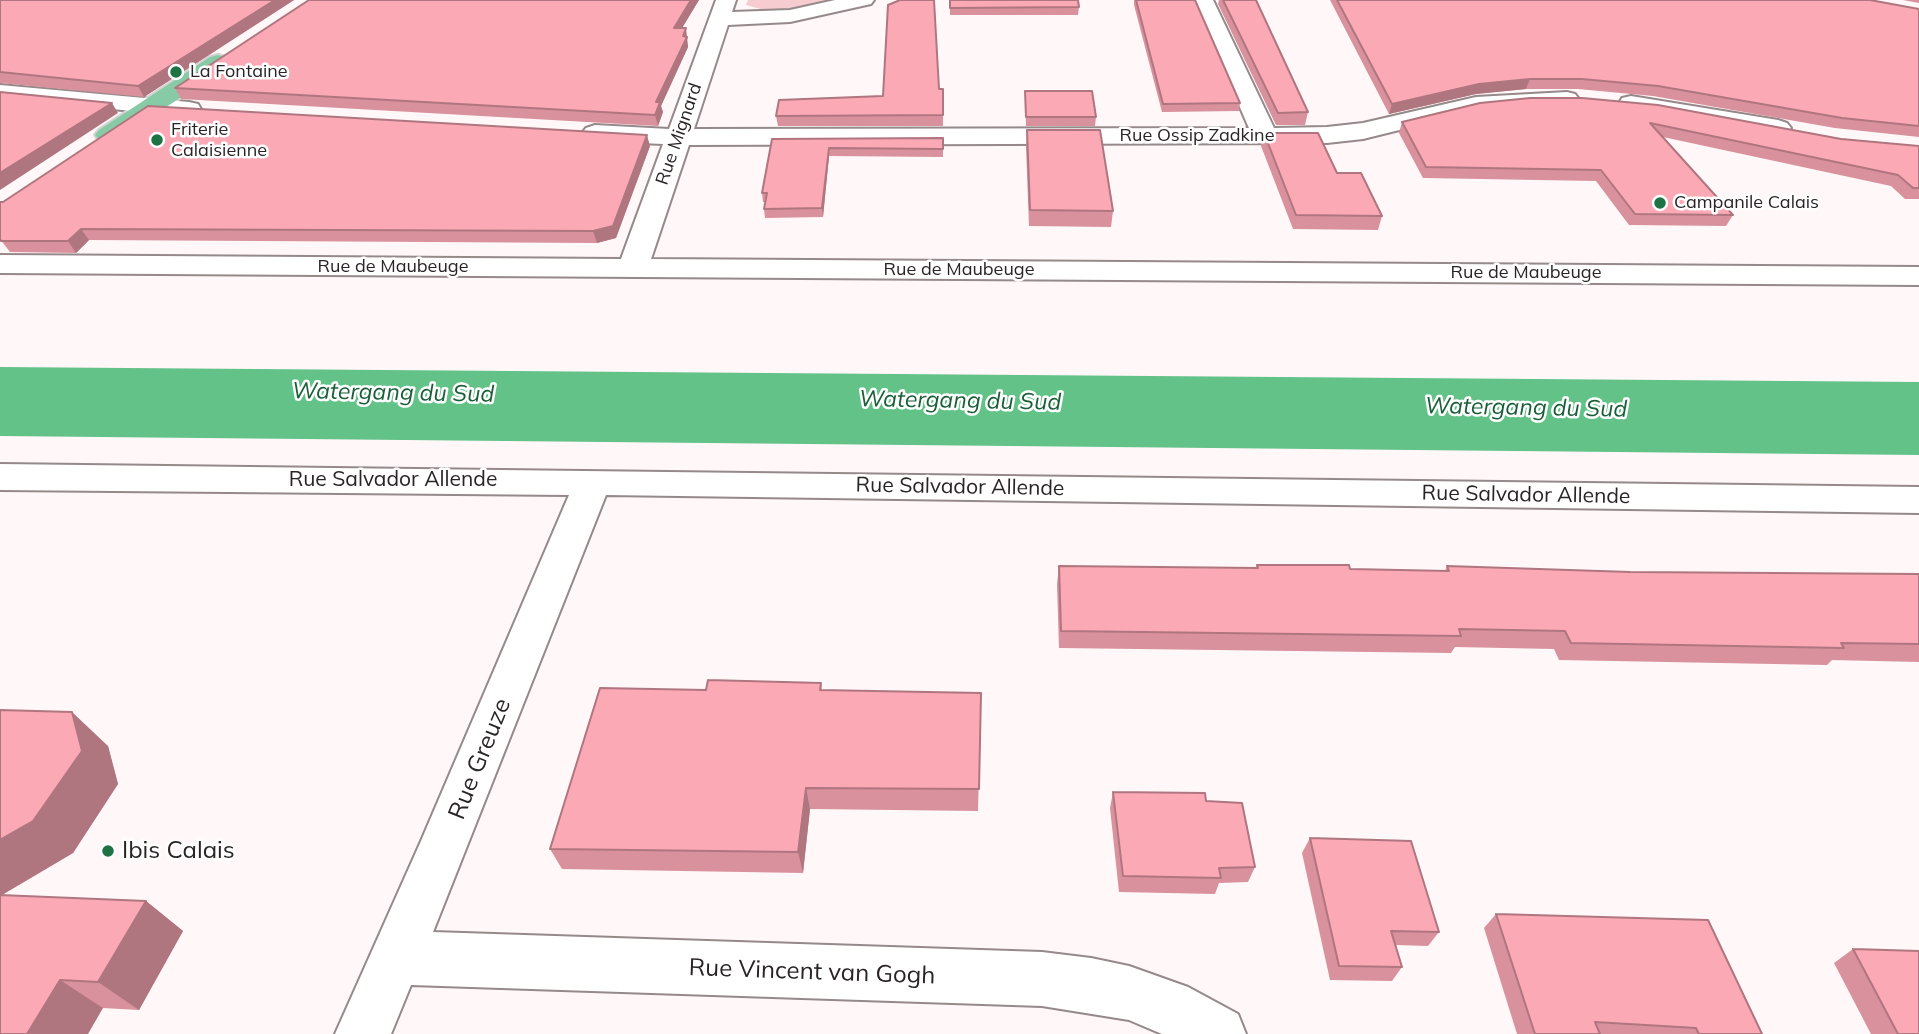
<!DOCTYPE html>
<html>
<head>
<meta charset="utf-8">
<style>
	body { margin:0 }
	canvas { display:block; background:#fff7f8 }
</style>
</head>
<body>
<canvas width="1919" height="1034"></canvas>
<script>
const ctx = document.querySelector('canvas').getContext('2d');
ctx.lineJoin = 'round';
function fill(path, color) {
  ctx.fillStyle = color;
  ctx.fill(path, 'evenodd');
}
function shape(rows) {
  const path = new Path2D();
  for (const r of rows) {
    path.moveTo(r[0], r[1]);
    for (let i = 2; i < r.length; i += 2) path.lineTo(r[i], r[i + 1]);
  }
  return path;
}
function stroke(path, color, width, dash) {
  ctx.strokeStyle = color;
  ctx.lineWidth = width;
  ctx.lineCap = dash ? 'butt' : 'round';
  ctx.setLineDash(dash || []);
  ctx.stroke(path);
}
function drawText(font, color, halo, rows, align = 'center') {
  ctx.font = font + ' Mulish,sans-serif';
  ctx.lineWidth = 5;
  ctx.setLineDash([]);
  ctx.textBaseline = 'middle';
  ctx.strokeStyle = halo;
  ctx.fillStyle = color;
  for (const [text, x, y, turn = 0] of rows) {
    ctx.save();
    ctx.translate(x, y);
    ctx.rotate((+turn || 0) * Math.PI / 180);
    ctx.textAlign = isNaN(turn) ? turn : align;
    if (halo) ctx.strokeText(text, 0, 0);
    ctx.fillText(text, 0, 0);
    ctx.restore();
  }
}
fill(shape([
	[748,0,840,0,782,11,764,10,746,5]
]), '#f6ccd1');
fill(shape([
	[0,367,1919,382,1919,455,0,436]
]), '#63c288');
const minor = shape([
	[716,0,736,0,732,12,790,10,835,0,874,0,871,4,790,22,728,25,694,129,1249,128,1193,0,1213,0,1274,128,1327,127,1363,123,1476,97,1567,92,1575,94,1579,99,1575,104,1567,106,1476,111,1363,139,1327,143,689,145,651,259,1919,267,1919,285,0,273,0,255,621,259,663,144,595,141,586,138,582,133,586,128,595,125,669,129,716,0],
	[0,85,189,102,198,104,201,109,198,114,189,116,0,99,0,85],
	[1631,96,1778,120,1787,123,1791,128,1787,133,1778,136,1622,108,1619,103,1622,98,1631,96],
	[0,464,1919,487,1919,513,606,495,433,932,1042,952,1091,958,1129,966,1188,987,1238,1014,1246,1034,1162,1034,1129,1020,1042,1006,411,985,391,1034,335,1034,421,841,569,495,0,490,0,464]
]);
const major = shape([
	[218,55,226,57,229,62,226,67,117,140,108,143,99,140,95,135,99,130,210,57,218,55]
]);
stroke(minor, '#95898a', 4);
stroke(major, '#d4d3d3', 4);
fill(minor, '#fff');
fill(major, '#86cba5');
fill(shape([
	[0,0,294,0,144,97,0,83],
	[309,0,699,0,682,28,688,38,687,40,688,47,661,106,663,112,658,126,181,99,175,88],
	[950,0,1079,7,1078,15,950,15],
	[1134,0,1195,0,1240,103,1239,111,1162,112,1134,5],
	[1219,0,1256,0,1308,112,1305,125,1276,125,1218,4],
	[1330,0,1870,0,1919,9,1919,137,1835,128,1653,96,1578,89,1526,89,1476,94,1389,114],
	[1903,0,1919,0,1919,3],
	[939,89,943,89,943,126,778,126,776,116,883,96],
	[1025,91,1096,117,1095,126,1026,126],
	[1480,103,1919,146,1919,199,1905,199,1891,186,1663,137,1733,215,1726,226,1629,225,1596,181,1423,178,1399,133,1402,122],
	[1027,130,1113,211,1111,227,1029,226,1026,147],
	[1264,133,1337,173,1382,216,1378,230,1293,229,1261,146],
	[943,138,943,157,829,156,823,217,765,218,764,209,765,202,763,202,762,193,772,139],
	[650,146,616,238,597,243,89,240,76,253,10,252,0,239],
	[1257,565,1350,569,1445,571,1447,566,1630,572,1919,574,1919,662,1832,660,1827,665,1559,660,1554,649,1455,647,1451,653,1059,648,1057,584,1059,566,1256,568],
	[821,683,822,690,981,693,978,811,810,809,803,873,562,869,550,849,706,690],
	[0,710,108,746,118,784,73,853,2,895,146,901,183,931,139,1010,103,1008,0,1034],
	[1113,792,1206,801,1255,867,1248,882,1219,883,1215,894,1119,892,1110,808],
	[1310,838,1439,932,1428,946,1396,945,1402,967,1392,981,1330,980,1302,853],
	[1496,914,1762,1034,1517,1034,1484,928],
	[1853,949,1919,1034,1871,1034,1834,963]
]), '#d9919d');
fill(shape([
	[275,0,294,0,144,97,138,86],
	[691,0,699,0,676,38,674,28],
	[686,28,688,47,661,106,663,112,658,126,655,115,656,102],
	[1530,79,1526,89,1476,94,1389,114,1392,104,1479,84],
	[112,103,118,113,0,190,0,173],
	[647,135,650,146,616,238,597,243,593,231],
	[829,148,829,156,823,217,822,208],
	[81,229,89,240,76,253,68,241],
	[72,712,108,746,118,784,73,853,0,896,0,840],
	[806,788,810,809,803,873,798,852],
	[146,901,183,931,139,1010,98,982],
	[60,980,103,1008,88,1034,27,1034]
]), '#b0767f');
const building = shape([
	[0,0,275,0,138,86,0,72,0,0],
	[309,0,691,0,674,28,686,28,683,36,687,37,656,102,660,102,655,115,175,88,309,0],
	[900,0,934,0,939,89,943,89,943,115,776,116,779,100,883,96,888,5,900,0],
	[950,0,1078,0,1079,7,950,8,950,0],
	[1136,0,1195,0,1240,103,1163,104,1136,0],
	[1223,0,1256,0,1308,112,1278,113,1223,0],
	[1337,0,1870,0,1919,9,1919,126,1842,118,1658,86,1582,79,1530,79,1479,84,1392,104,1337,0],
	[1025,91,1092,91,1096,117,1026,117,1025,91],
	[0,92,112,103,0,173,0,92],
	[1530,98,1582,98,1658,105,1841,139,1919,146,1919,188,1913,188,1898,175,1650,123,1733,215,1635,214,1601,170,1426,167,1402,122,1480,103,1530,98],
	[148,106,647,135,613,226,593,231,81,229,68,241,1,241,0,239,0,202,3,202,148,106],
	[1027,130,1100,130,1113,211,1030,210,1027,130],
	[1264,133,1318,133,1337,173,1361,173,1382,216,1296,215,1264,133],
	[943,138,943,149,829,148,822,208,764,209,767,193,762,193,772,139,943,138],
	[1257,565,1349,565,1350,569,1449,571,1447,566,1630,572,1919,574,1919,644,1841,643,1844,648,1571,643,1565,631,1459,629,1461,636,1061,631,1059,566,1258,568,1257,565],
	[708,680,821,683,820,690,981,693,979,789,806,788,798,852,550,849,600,688,706,690,708,680],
	[0,710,72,712,82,751,33,821,0,840,0,710],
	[1113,792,1205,793,1206,801,1242,803,1255,867,1219,868,1221,878,1123,876,1113,792],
	[1310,838,1411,841,1439,932,1391,931,1402,967,1339,966,1310,838],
	[0,895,146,901,98,982,60,980,27,1034,0,1034,0,895],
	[1496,914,1708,920,1762,1034,1699,1034,1696,1028,1595,1022,1600,1034,1535,1034,1496,914],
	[1853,949,1919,951,1919,1034,1898,1034,1853,949]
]);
fill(building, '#fca9b6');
stroke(building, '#b0767f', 2);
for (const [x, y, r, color] of [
	[176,72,7,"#1e7345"],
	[157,140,7,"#1e7345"],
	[1660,203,7,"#1e7345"],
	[108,851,7,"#1e7345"]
]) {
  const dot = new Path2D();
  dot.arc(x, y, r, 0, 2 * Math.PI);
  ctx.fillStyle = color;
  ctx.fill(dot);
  stroke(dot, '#fff', 2.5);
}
drawText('18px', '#292425', '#fff', [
	["La Fontaine",190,72],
	["Friterie",171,130],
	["Calaisienne",171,151],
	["Campanile Calais",1674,203]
], 'left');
drawText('18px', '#292425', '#fff', [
	["Rue Mignard",679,134,-71],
	["Rue Ossip Zadkine",1197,136],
	["Rue de Maubeuge",393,267],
	["Rue de Maubeuge",959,270],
	["Rue de Maubeuge",1526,273]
]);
drawText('21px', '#292425', '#fff', [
	["Rue Salvador Allende",393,480],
	["Rue Salvador Allende",960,487,1],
	["Rue Salvador Allende",1526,495,1]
]);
drawText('italic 23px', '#1b5f39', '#fff', [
	["Watergang du Sud",393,393,1],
	["Watergang du Sud",960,401,1],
	["Watergang du Sud",1526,408,1]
]);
drawText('24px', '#292425', '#fff', [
	["Rue Greuze",480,759,-68],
	["Rue Vincent van Gogh",812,972,2]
]);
drawText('24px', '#292425', '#fff', [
	["Ibis Calais",122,851]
], 'left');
</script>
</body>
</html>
